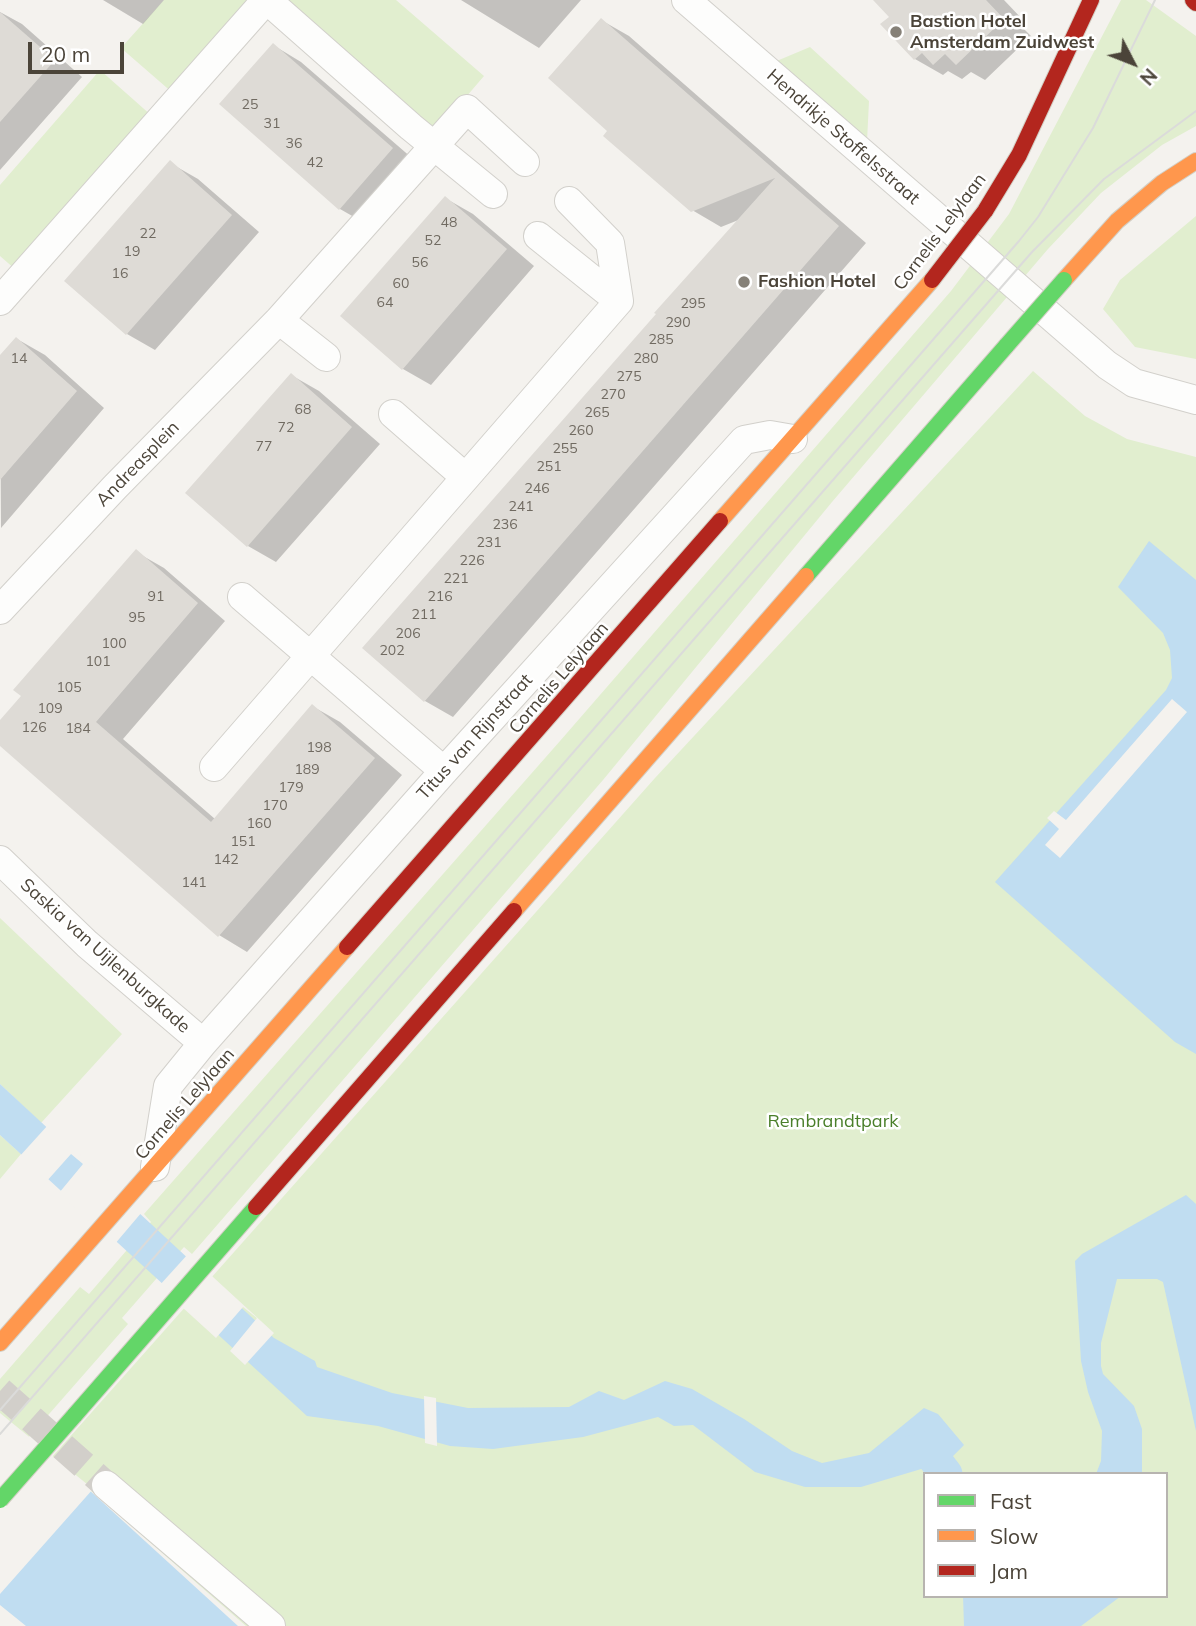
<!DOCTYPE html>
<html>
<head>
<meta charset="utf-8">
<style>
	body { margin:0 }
	#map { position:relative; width:1196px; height:1626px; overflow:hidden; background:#f4f2ee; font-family:Mulish,sans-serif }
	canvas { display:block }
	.legend { position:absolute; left:923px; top:1472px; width:245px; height:126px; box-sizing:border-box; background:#fff; border:2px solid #b7b4b0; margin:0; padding:9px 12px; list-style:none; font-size:21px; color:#4b4439 }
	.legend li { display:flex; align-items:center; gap:14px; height:35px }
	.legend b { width:35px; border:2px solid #b7b4b0 }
	.north { position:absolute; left:1098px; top:28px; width:70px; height:70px; -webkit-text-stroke:5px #fff; paint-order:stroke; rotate:132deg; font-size:19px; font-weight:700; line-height:28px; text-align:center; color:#4b4439 }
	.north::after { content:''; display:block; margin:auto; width:24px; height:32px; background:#4b4439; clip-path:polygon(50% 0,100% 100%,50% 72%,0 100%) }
	.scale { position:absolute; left:28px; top:42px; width:96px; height:32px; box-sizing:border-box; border:4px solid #4b4439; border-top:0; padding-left:9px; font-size:21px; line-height:24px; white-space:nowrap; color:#4b4439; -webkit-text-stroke:5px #fff; paint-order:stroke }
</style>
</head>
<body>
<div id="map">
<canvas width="1196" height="1626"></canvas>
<ul class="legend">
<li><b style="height:9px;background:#63d668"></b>Fast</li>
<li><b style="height:9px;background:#ff974d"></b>Slow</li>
<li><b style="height:9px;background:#b3261e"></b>Jam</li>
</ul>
<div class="north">N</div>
<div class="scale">20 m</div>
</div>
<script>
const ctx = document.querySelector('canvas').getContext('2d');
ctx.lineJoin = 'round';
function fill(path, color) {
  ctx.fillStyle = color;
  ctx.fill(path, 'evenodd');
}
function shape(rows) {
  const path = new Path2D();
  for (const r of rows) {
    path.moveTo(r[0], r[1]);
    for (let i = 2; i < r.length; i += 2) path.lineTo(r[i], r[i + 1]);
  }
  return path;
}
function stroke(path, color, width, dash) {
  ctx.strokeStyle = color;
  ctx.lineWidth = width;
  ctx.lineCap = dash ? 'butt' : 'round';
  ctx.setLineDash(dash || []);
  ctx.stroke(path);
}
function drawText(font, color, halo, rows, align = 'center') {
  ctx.font = font + ' Mulish,sans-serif';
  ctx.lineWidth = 5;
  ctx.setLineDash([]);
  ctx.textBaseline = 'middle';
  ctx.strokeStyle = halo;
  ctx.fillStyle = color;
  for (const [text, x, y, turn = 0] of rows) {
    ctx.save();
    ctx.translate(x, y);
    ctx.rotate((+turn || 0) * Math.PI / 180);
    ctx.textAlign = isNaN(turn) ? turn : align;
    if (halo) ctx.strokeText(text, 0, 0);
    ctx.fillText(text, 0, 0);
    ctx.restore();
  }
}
fill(shape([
	[164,0,256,0,174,94,121,48],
	[284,0,396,0,484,76,436,132],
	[1121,0,1146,0,1196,36,1196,126,1162,145,1101,193,1048,249,832,502,603,780,192,1254,184,1247,122,1318,128,1324,0,1470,0,1379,80,1287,89,1294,151,1222,144,1214,560,741,951,291,1009,214],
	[810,47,869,101,866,162,760,68],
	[100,70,152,116,16,270,0,256,0,185],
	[1196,216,1196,359,1135,347,1103,309,1120,280],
	[1033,371,1085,416,1127,439,1196,457,1196,1626,246,1626,52,1457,655,778],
	[925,1474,1166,1474,1166,1596,925,1596],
	[0,918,122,1034,41,1123,0,1084],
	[0,1135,21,1154,0,1179]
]), '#e1eecf');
fill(shape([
	[1149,541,1196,580,1196,1054,1175,1042,995,882,1166,690,1172,678,1170,650,1163,633,1118,587],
	[0,1084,274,1338,315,1361,317,1367,392,1393,468,1408,569,1407,599,1391,624,1400,665,1381,692,1389,744,1419,792,1451,822,1463,869,1453,924,1408,938,1414,964,1445,951,1458,959,1474,945,1474,938,1464,861,1487,805,1487,755,1472,693,1425,674,1426,658,1417,583,1437,493,1449,450,1446,378,1426,307,1416,0,1135],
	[1186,1195,1196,1204,1196,1431,1163,1282,1157,1279,1117,1279,1101,1343,1101,1366,1103,1374,1134,1406,1142,1429,1142,1474,1096,1474,1101,1461,1102,1431,1088,1392,1081,1361,1075,1261,1082,1254],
	[0,1417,88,1489,238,1626,26,1626,0,1605],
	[963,1596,1121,1596,1081,1626,964,1626]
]), '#c0ddf1');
fill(shape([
	[1172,699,1187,712,1060,858,1045,845,1059,829,1047,818,1054,811,1066,820],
	[48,1125,142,1212,114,1245,59,1193,83,1164,71,1154,46,1182,19,1157],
	[188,1254,274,1333,245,1365,230,1351,257,1318,243,1307,216,1338,159,1286],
	[424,1396,436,1398,437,1446,425,1443],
	[0,1413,93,1489,0,1594]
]), '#f4f2ee');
fill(shape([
	[103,0,164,0,143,24],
	[461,0,581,0,539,48],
	[889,0,1004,0,1024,21,1020,25,1031,36,985,80,971,72,962,79,948,71,943,75,915,59,891,17],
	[0,12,22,24,82,77,0,170],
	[601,20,629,36,866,243,453,717,425,701,365,648,741,219,721,227,692,210,609,131],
	[273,45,301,62,420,165,368,225,340,209,222,104],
	[170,163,198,179,259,232,155,350,127,334],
	[445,198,473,214,534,266,431,385,403,369,343,316],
	[17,339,45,355,104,408,1,528,0,357],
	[291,375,319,391,380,444,276,562,248,546],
	[136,552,164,568,225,621,123,739,215,819,312,706,340,722,402,775,247,952,219,935,0,744,0,723]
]), '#0003');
stroke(shape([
	[902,1455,926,1448,946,1474]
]), '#c0ddf1', 33);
fill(shape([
	[873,0,986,0,1004,19,956,65,945,54,933,65,922,53,914,60,880,24,889,17],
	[0,12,55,60,0,122],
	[601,18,839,226,424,702,362,648,656,314,654,313,775,178,691,212,603,136,607,131,548,78],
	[273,43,393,148,339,210,219,104],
	[170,160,232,215,126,335,64,281],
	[445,196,507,249,402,370,340,316],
	[16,337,77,391,0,480,0,355],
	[291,373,352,427,247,547,185,493],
	[136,549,198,603,96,722,211,822,312,704,375,758,218,937,0,746,0,720,21,696,13,690]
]), '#dedbd6');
stroke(shape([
	[0,1391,106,1485]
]), '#d2cfca', 28, [28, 14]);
const street = shape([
	[267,0,411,127,493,194],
	[686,0,1107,365,1134,383,1196,400],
	[538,236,619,301],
	[0,301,266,0],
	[279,320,326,357],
	[393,414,465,477],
	[242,597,444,771],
	[0,610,115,487,279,320,467,109,525,162],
	[214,767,619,301,610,243,569,201],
	[0,860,87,944,203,1043],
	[155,1167,168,1086,203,1043,444,771,744,440,770,435,793,439],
	[106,1485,271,1626]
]);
const fast = shape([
	[806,576,1007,345],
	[74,1416,256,1207]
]);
const slow = shape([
	[1064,280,1117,221,1162,183,1196,161],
	[720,521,932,280],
	[514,911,806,576],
	[0,1343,347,947]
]);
const jam = shape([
	[1193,0,1196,3],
	[985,211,1019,155,1091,0],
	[347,947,720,521],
	[256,1207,514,911]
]);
stroke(street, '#d2d0cb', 30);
stroke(fast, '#d3cfc5', 18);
stroke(slow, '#d3cfc5', 18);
stroke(jam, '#d3cfc5', 18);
stroke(street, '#fdfdfc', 28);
stroke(fast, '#63d668', 16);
stroke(slow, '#ff974d', 16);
stroke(jam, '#b3261e', 16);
stroke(shape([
	[0,1410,1019,241,1038,217,1093,128,1155,0],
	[0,1434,1032,252,1104,179,1196,111]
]), '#dbdbda', 2);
const fastBridge = shape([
	[1007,345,1064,280],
	[0,1500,74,1416]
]);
const jamBridge = shape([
	[932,280,985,211]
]);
stroke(fastBridge, '#d3cfc5', 18, []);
stroke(jamBridge, '#d3cfc5', 18, []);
stroke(fastBridge, '#63d668', 16);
stroke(jamBridge, '#b3261e', 16);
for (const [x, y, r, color] of [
	[896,32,7,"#868178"],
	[744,282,7,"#868178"]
]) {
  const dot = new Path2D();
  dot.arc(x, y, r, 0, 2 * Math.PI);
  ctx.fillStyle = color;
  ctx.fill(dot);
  stroke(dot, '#fff', 2.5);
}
drawText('14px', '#706a61', null, [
	["25",250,105],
	["31",272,124],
	["36",294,144],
	["42",315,163],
	["48",449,223],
	["22",148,234],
	["52",433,241],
	["19",132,252],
	["56",420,263],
	["16",120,274],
	["60",401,284],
	["64",385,303],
	["295",693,304],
	["290",678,323],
	["285",661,340],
	["14",19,359],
	["280",646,359],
	["275",629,377],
	["270",613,395],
	["68",303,410],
	["265",597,413],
	["72",286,428],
	["260",581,431],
	["77",264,447],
	["255",565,449],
	["251",549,467],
	["246",537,489],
	["241",521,507],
	["236",505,525],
	["231",489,543],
	["226",472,561],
	["221",456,579],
	["91",156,597],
	["216",440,597],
	["211",424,615],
	["95",137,618],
	["206",408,634],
	["100",114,644],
	["202",392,651],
	["101",98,662],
	["105",69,688],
	["109",50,709],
	["126",34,728],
	["184",78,729],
	["198",319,748],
	["189",307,770],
	["179",291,788],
	["170",275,806],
	["160",259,824],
	["151",243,842],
	["142",226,860],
	["141",194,883]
]);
drawText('bold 18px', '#4b4439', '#fff', [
	["Bastion Hotel",910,22],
	["Amsterdam Zuidwest",910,43],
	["Fashion Hotel",758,282]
], 'left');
drawText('18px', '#4b4439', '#fff', [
	["Hendrikje Stoffelsstraat",843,137,41],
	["Cornelis Lelylaan",940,232,-53],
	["Andreasplein",138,464,-46],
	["Cornelis Lelylaan",559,678,-49],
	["Titus van Rijnstraat",475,737,-48],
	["Saskia van Uijlenburgkade",105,956,42],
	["Cornelis Lelylaan",185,1104,-49]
]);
drawText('18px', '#4a7f2a', '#fff', [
	["Rembrandtpark",833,1122]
]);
</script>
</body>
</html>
